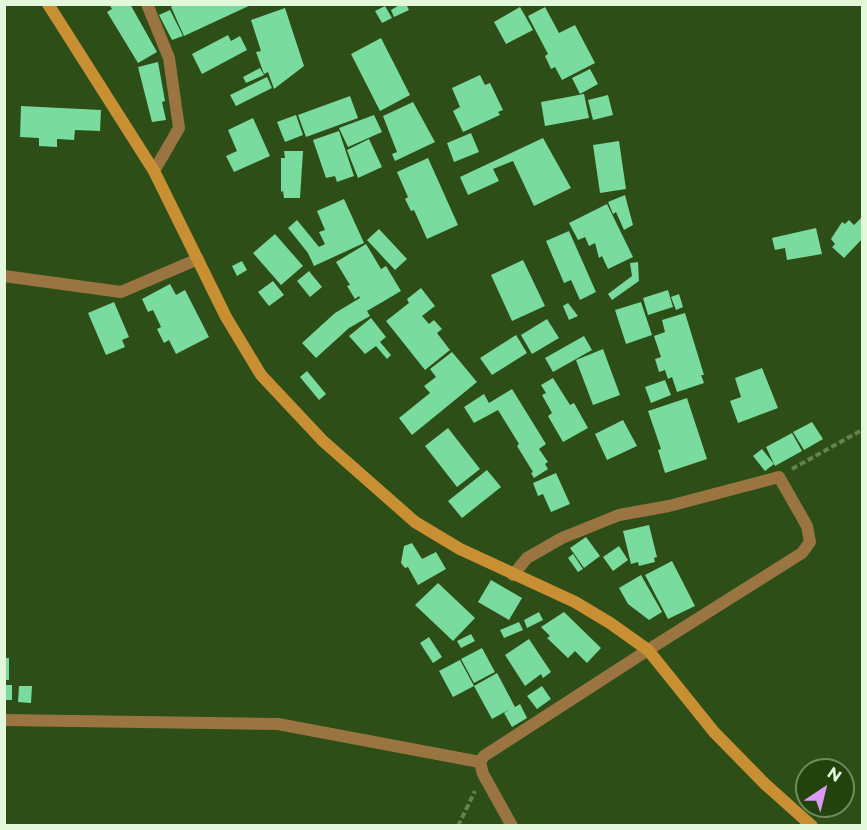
<!DOCTYPE html>
<html>
<head>
<meta charset="utf-8">
<style>
	body { margin:0 }
	#map { position:relative; width:867px; height:830px; overflow:hidden; background:#2d4e17; font-family:Montserrat,sans-serif }
	canvas { display:block }
	.frame { position:absolute; inset:0; border:6px solid #e3f8da; pointer-events:none }
	.north { position:absolute; left:795px; top:758px; width:60px; height:60px; box-sizing:border-box; background:#22430b; border:2px solid #6f8b5e; border-radius:50%; rotate:35deg; font-size:16px; font-weight:700; line-height:24px; text-align:center; color:#e3f8da }
	.north::after { content:''; display:block; margin:auto; width:21px; height:27px; background:#da9af6; clip-path:polygon(50% 0,100% 100%,50% 72%,0 100%) }
</style>
</head>
<body>
<div id="map">
<canvas width="867" height="830"></canvas>
<div class="frame"></div>
<div class="north">N</div>
</div>
<script>
const ctx = document.querySelector('canvas').getContext('2d');
ctx.lineJoin = 'round';
function fill(path, color) {
  ctx.fillStyle = color;
  ctx.fill(path, 'evenodd');
}
function shape(rows) {
  const path = new Path2D();
  for (const r of rows) {
    path.moveTo(r[0], r[1]);
    for (let i = 2; i < r.length; i += 2) path.lineTo(r[i], r[i + 1]);
  }
  return path;
}
function stroke(path, color, width, dash) {
  ctx.strokeStyle = color;
  ctx.lineWidth = width;
  ctx.lineCap = dash ? 'butt' : 'round';
  ctx.setLineDash(dash || []);
  ctx.stroke(path);
}
fill(shape([
	[109,4,130,4,157,52,138,63,107,12,112,9],
	[175,4,253,4,184,36,171,7],
	[401,4,406,4,409,10,394,17,391,10],
	[385,6,392,18,382,23,375,11],
	[520,7,533,30,506,44,494,22],
	[545,7,559,33,575,25,595,63,562,80,555,67,551,69,545,56,548,54,528,16],
	[285,8,304,66,274,89,268,72,264,74,256,52,261,51,251,20],
	[170,10,183,36,172,40,159,15],
	[228,35,231,41,240,36,247,50,202,74,192,54],
	[381,38,410,95,380,111,351,54],
	[158,62,165,101,162,102,166,120,152,122,138,67],
	[260,68,264,75,246,83,243,77],
	[590,69,598,84,580,94,572,78],
	[480,75,485,85,490,83,503,110,498,112,500,115,463,132,453,111,460,107,452,88],
	[267,77,272,88,236,106,230,95],
	[584,94,589,118,545,126,541,102],
	[608,95,613,115,593,120,588,100],
	[350,96,358,118,306,137,298,115],
	[413,102,435,142,395,161,392,154,397,152,383,116],
	[21,106,101,110,100,131,75,130,74,140,57,139,57,147,39,146,39,138,20,137],
	[296,115,303,135,285,142,277,122],
	[374,115,382,132,348,147,339,128],
	[253,118,270,156,234,172,226,156,237,151,228,130],
	[339,131,354,176,337,182,335,176,326,178,313,140],
	[471,133,479,152,454,162,447,143],
	[543,138,571,188,534,206,513,161,493,169,499,181,468,195,460,177],
	[369,139,382,167,358,178,347,150],
	[619,141,626,189,600,193,593,145],
	[284,151,303,151,300,198,284,198,283,191,281,192,281,158,285,158],
	[428,158,458,225,427,239,414,210,411,211,405,199,408,197,397,172],
	[625,195,633,225,624,230,616,212,613,214,608,202],
	[344,199,364,243,314,266,308,253,288,228,297,220,319,247,325,244,319,232,325,230,317,211],
	[607,204,633,257,608,269,602,256,599,258,595,243,589,246,585,237,578,240,569,223],
	[861,218,862,239,844,258,832,247,835,244,831,239,842,222,845,224,849,220,854,225],
	[816,228,822,254,787,260,785,248,775,250,772,238],
	[379,229,407,259,395,270,367,240],
	[569,231,596,292,580,300,571,280,564,283,546,241],
	[275,234,303,266,281,285,253,253],
	[366,244,381,269,386,266,401,291,367,311,370,316,349,328,316,358,302,343,335,313,360,298,359,296,355,299,347,286,350,285,336,262],
	[523,260,545,306,512,321,491,275],
	[242,261,247,270,237,276,232,266],
	[638,262,639,281,612,300,608,294,632,276,630,263],
	[309,271,322,287,310,297,297,281],
	[273,281,284,295,269,306,258,292],
	[170,284,176,295,185,290,209,337,176,354,169,340,164,343,157,329,161,327,153,310,148,312,142,299],
	[421,288,435,306,422,316,429,324,434,320,442,329,437,333,450,350,425,370,386,321,409,303,407,299],
	[668,290,673,307,648,315,643,298],
	[679,294,683,307,676,310,671,297],
	[114,302,129,337,122,340,125,347,106,355,88,313],
	[641,302,652,335,626,344,615,310],
	[568,303,578,316,569,320,563,306],
	[685,313,704,375,701,375,704,383,677,392,672,377,668,379,665,370,659,372,655,359,661,357,654,336,665,332,662,320],
	[371,318,386,337,380,342,391,355,387,359,376,346,365,354,349,336],
	[547,319,559,338,532,354,521,335],
	[516,335,527,353,492,375,480,358],
	[584,336,592,350,553,372,545,358],
	[603,349,620,395,593,405,576,360],
	[452,352,477,382,412,435,399,418,430,393,424,386,436,377,430,369],
	[762,368,778,408,738,423,730,401,741,397,735,378],
	[307,371,326,394,319,400,300,377],
	[553,378,570,405,574,403,588,428,563,442,548,416,552,413,542,395,546,393,541,385],
	[665,380,671,395,651,403,645,387],
	[512,389,546,444,539,449,548,462,545,464,548,469,534,478,531,473,533,472,517,446,519,444,498,410,474,423,464,407,484,394,489,403],
	[687,398,707,459,665,473,658,450,661,449,648,411],
	[623,420,637,446,607,460,595,434],
	[812,422,823,439,804,450,793,432],
	[448,428,480,469,457,487,425,446],
	[792,433,802,451,775,466,766,447],
	[762,449,774,464,765,471,753,456],
	[487,470,501,487,462,518,448,501],
	[556,473,570,504,551,512,543,494,538,496,533,483],
	[649,525,657,557,654,558,655,562,639,566,638,562,631,564,623,531],
	[586,537,600,556,584,568,570,548],
	[412,543,422,559,436,552,446,569,418,585,408,567,405,568,401,563,404,546],
	[619,546,628,560,613,571,603,557],
	[573,554,583,569,578,572,568,558],
	[672,561,695,606,668,619,645,575],
	[641,575,662,612,649,620,628,604,619,588],
	[491,580,522,598,509,620,478,602],
	[438,583,475,618,453,641,415,605],
	[539,612,543,620,527,628,524,620],
	[564,612,601,648,587,663,575,651,568,658,547,638,550,636,541,627],
	[519,622,523,630,504,638,500,630],
	[471,634,475,641,461,648,457,641],
	[429,637,442,657,433,663,420,643],
	[529,639,551,672,543,678,541,674,525,686,505,655],
	[482,648,495,672,474,683,461,659],
	[4,658,9,658,9,680,4,680],
	[460,660,474,686,453,697,439,671],
	[497,673,515,707,520,704,527,718,512,727,504,713,510,709,492,719,474,686],
	[4,685,12,685,12,700,4,700],
	[19,686,32,686,31,703,18,702],
	[542,686,551,699,537,709,527,696]
]), '#7adb9f');
stroke(shape([
	[792,469,862,430],
	[458,826,475,791]
]), '#648152', 4, [6, 3]);
stroke(shape([
	[147,4,169,58,179,128,154,171],
	[4,276,121,292,198,259],
	[4,720,278,724,480,762],
	[480,762,484,756,648,650,802,553,810,542,807,526,779,477,669,506,619,515,562,538,527,558,513,575],
	[480,762,483,774,512,826]
]), '#9a7541', 12);
stroke(shape([
	[48,4,154,171,226,317,261,375,323,441,415,522,460,549,575,602,610,623,648,650,714,732,765,784,812,826]
]), '#c99033', 12);
</script>
</body>
</html>
